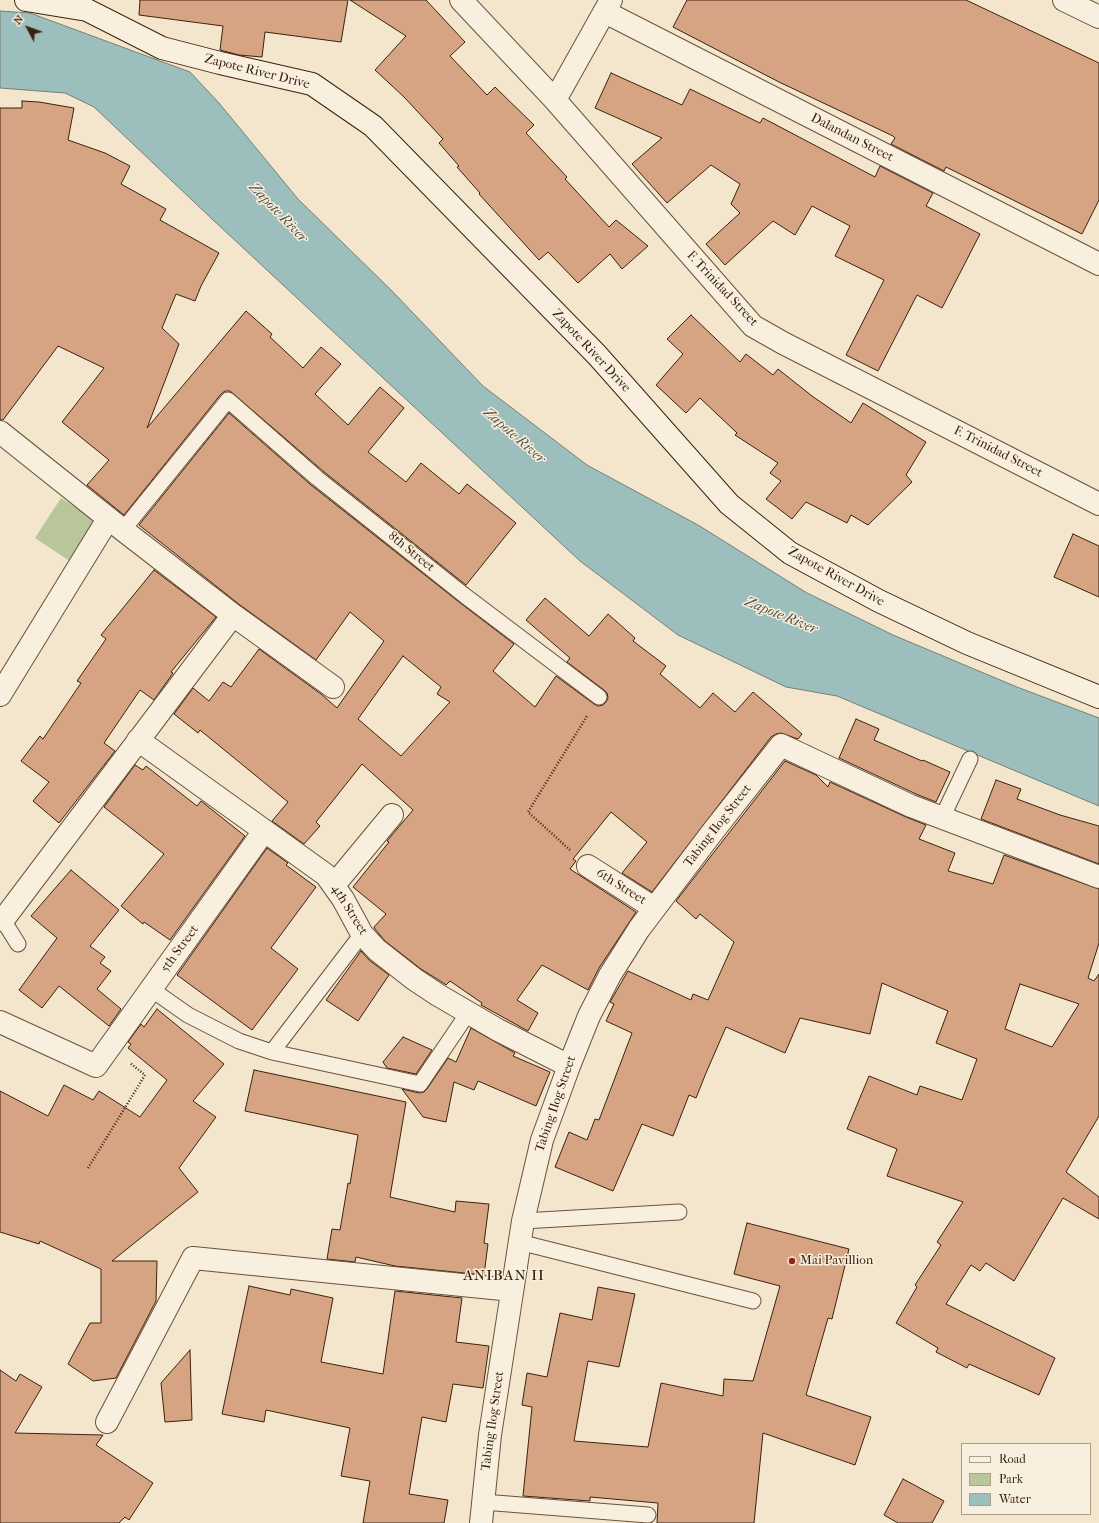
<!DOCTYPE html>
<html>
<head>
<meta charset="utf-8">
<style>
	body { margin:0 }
	#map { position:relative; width:1099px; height:1523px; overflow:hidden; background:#f4e6cc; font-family:"IM FELL French Canon",serif }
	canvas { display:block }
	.legend { position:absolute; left:961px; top:1443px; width:130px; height:72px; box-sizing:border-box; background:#f8efde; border:1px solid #ad9d8a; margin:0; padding:5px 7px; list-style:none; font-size:12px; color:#3c210d }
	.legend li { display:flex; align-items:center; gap:8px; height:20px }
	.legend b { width:20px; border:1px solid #ad9d8a }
	.north { position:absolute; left:8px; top:8px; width:40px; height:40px; -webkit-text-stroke:3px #f8efde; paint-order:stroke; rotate:311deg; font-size:11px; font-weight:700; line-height:16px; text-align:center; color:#3c210d }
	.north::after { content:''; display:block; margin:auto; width:14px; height:18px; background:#3c210d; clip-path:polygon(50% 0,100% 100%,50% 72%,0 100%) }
</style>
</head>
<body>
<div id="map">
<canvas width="1099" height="1523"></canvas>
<ul class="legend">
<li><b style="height:5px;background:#f8efde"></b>Road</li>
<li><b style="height:11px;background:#b9c69a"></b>Park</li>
<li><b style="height:11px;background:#9cbebc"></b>Water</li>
</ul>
<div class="north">N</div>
</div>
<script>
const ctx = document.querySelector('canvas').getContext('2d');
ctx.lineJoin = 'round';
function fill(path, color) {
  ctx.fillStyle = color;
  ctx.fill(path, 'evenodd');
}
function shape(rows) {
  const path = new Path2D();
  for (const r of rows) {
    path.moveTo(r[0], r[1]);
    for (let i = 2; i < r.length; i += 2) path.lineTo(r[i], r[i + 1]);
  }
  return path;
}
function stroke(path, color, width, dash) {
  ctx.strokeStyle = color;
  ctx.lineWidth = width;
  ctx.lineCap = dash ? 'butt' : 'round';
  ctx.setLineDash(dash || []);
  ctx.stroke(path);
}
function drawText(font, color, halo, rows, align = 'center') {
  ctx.font = font + ' "IM FELL French Canon",serif';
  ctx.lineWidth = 3;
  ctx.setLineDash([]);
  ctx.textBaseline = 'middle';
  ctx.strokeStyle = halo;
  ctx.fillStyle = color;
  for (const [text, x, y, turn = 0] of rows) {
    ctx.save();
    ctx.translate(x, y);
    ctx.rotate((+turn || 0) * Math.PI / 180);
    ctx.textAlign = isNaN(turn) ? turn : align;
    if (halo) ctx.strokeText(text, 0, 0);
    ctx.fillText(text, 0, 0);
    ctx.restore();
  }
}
fill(shape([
	[61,498,98,522,71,562,35,538]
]), '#b9c69a');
const water = shape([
	[0,11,30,13,190,72,219,103,298,199,392,291,483,386,587,465,698,525,807,593,893,635,1017,687,1099,718,1099,806,837,696,786,687,678,635,580,561,212,219,94,107,65,93,0,88,0,11]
]);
fill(water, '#9cbebc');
stroke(water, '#767f76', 1);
const building = shape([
	[140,0,348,0,341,42,265,32,262,57,239,55,220,50,223,26,139,15,140,0],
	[350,0,426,0,465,42,450,56,487,95,495,87,534,125,526,133,567,177,565,179,609,227,616,220,648,246,622,269,610,254,578,283,548,252,539,260,479,194,480,193,457,167,459,166,439,143,443,139,404,97,375,70,406,36,350,0],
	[687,0,966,0,1099,63,1099,200,1082,234,946,167,944,171,891,144,895,138,893,136,779,82,673,27,687,0],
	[611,73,682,105,690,89,760,123,763,118,875,177,880,166,933,193,926,206,980,234,942,308,917,295,878,371,846,355,884,280,835,256,850,226,812,206,795,235,773,221,725,265,706,244,740,213,731,204,740,184,711,165,667,203,632,164,662,138,595,108,611,73],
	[22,101,39,102,74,108,68,140,105,153,130,166,121,184,166,209,160,220,219,253,201,286,195,301,176,294,162,328,179,344,147,428,246,311,272,334,270,337,303,368,321,347,341,364,315,394,348,425,380,387,404,408,368,452,406,482,421,463,459,494,467,484,516,523,466,585,323,471,230,391,225,391,221,394,124,515,87,485,109,460,62,422,104,368,58,346,3,420,0,420,0,108,22,108,22,101],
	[691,315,740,362,746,354,773,375,778,369,812,396,851,423,863,403,926,442,906,475,912,482,868,525,851,515,847,523,806,502,792,519,766,499,781,481,770,473,778,463,735,435,737,433,700,398,686,413,656,385,683,354,667,339,691,315],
	[229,413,311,485,459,602,514,644,493,671,535,707,556,676,594,704,598,706,603,705,606,702,608,698,607,693,604,690,567,662,570,658,526,620,545,598,589,636,608,614,635,638,633,641,666,666,660,674,700,708,713,693,735,712,753,692,802,734,798,739,781,733,776,734,771,737,652,892,622,873,647,842,611,812,573,859,576,861,570,869,636,912,599,968,588,990,542,965,517,1000,538,1013,528,1031,481,1005,482,1003,450,981,446,985,445,984,421,969,385,941,375,929,374,927,386,914,353,887,389,842,387,841,413,810,362,764,316,822,320,826,304,844,272,821,288,802,200,730,198,733,174,714,193,688,209,701,223,682,231,687,259,649,321,694,337,708,384,641,350,612,316,660,240,605,139,525,229,413],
	[403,656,441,687,437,694,450,702,401,756,358,719,403,656],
	[1073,534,1099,546,1099,597,1054,577,1073,534],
	[154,570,216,617,171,672,173,673,154,700,140,690,104,743,115,751,59,823,33,801,49,782,21,761,40,736,43,739,81,683,77,681,106,639,101,635,154,570],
	[856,719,879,729,874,740,922,761,923,760,950,772,936,802,916,794,839,758,856,719],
	[785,761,816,775,828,787,830,782,906,817,926,825,919,839,955,853,948,871,993,884,1004,855,1099,889,1099,943,1088,978,1094,981,1099,974,1099,1116,1066,1172,1099,1197,1099,1219,1063,1198,1014,1281,986,1263,980,1271,971,1265,946,1304,1055,1358,1039,1395,969,1364,967,1368,936,1352,938,1348,896,1323,917,1287,915,1285,941,1245,937,1242,963,1202,887,1176,897,1149,847,1129,869,1076,917,1095,920,1086,962,1100,977,1059,936,1043,948,1011,882,983,870,1034,800,1018,785,1053,726,1027,706,1073,696,1098,689,1095,673,1136,642,1124,613,1191,555,1167,569,1132,587,1140,595,1119,599,1120,632,1033,606,1021,614,1004,610,1002,628,971,691,1000,693,994,708,1000,734,942,700,914,696,919,676,901,785,761],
	[1020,984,1079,1004,1052,1047,1005,1029,1020,984],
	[135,765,143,770,146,766,197,806,201,801,245,836,170,940,144,922,143,924,121,906,164,854,104,807,135,765],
	[996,780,1021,789,1017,799,1060,815,1099,826,1099,864,981,819,996,780],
	[267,848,288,863,286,865,316,887,271,948,298,969,252,1030,177,975,267,848],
	[71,870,119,910,90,946,105,957,100,963,111,971,97,989,121,1009,109,1026,59,986,42,1008,19,990,57,938,31,916,71,870],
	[361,951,369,960,389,975,358,1021,326,1000,361,951],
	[157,1009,224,1064,193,1101,216,1117,179,1168,198,1192,112,1261,157,1261,156,1301,116,1378,93,1381,68,1364,90,1323,101,1323,101,1269,40,1241,39,1244,0,1232,0,1091,48,1116,64,1085,93,1100,99,1091,140,1117,167,1080,128,1048,131,1044,128,1042,141,1024,144,1027,157,1009],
	[471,1028,515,1053,513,1056,550,1072,536,1106,478,1081,474,1090,454,1082,446,1122,423,1117,402,1089,419,1093,424,1092,427,1089,448,1058,456,1062,471,1028],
	[403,1037,432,1050,416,1074,387,1068,383,1062,403,1037],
	[254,1070,406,1102,390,1197,455,1212,456,1201,489,1204,484,1243,488,1244,484,1275,395,1266,356,1257,355,1262,327,1259,332,1229,340,1230,348,1183,350,1184,358,1135,245,1111,254,1070],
	[747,1223,849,1249,832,1319,828,1318,806,1395,871,1417,855,1465,763,1433,754,1523,657,1523,658,1503,590,1497,590,1501,523,1496,532,1407,522,1405,527,1373,547,1377,560,1313,592,1320,598,1287,635,1294,619,1367,588,1361,574,1441,648,1447,661,1383,723,1396,724,1379,753,1381,780,1286,734,1274,747,1223],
	[249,1286,290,1295,291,1289,333,1298,321,1362,383,1374,395,1291,462,1298,456,1342,489,1346,483,1388,453,1384,446,1422,422,1417,409,1494,448,1500,444,1523,363,1523,370,1481,341,1476,350,1428,266,1410,264,1422,222,1414,249,1286],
	[190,1350,192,1420,165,1422,161,1383,190,1350],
	[0,1370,16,1381,20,1374,42,1387,15,1433,103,1435,96,1445,153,1483,129,1520,125,1517,119,1523,0,1523,0,1370],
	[903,1479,944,1501,932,1523,898,1523,884,1515,903,1479]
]);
fill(building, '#d7a483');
stroke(building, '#3c210d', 1);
const service = shape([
	[123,530,228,400,317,478,464,595,599,697],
	[942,818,970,759],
	[3,920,18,944],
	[151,989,188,1015,239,1041,272,1052,420,1084,468,1013],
	[272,1052,362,934],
	[523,1221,679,1212],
	[519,1242,753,1301],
	[483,1502,648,1515]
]);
const minor = shape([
	[461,0,555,100,753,326,783,343,1099,504],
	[1064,0,1099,17],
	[605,12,1099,264],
	[555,100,611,0],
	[0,432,123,530,233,615,333,687],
	[0,695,108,519],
	[138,740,326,875,343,899,362,934,377,950,414,979,438,995,498,1030,569,1066],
	[588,866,654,908],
	[334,885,392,815],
	[0,919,3,920,233,615],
	[0,1022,96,1066,264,831],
	[107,1422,193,1258,512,1290],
	[481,1523,490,1435,523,1221,542,1140,569,1066,589,1016,610,975,639,929,714,830,781,745,911,806,1099,877]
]);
const secondary = shape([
	[26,0,87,10,162,48,220,63,312,84,373,126,597,355,729,504,790,553,879,601,967,643,1099,697]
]);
stroke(service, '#6a523d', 17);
stroke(minor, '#6a523d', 24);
stroke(secondary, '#3c210d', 24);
stroke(shape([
	[570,850,528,812,587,716],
	[88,1168,145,1075,130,1063]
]), '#3c210d', 2.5, [1, 2]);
stroke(service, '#f8efde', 15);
stroke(minor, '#f8efde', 22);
stroke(secondary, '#f8efde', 22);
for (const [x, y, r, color] of [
	[792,1261,4,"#8f2418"]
]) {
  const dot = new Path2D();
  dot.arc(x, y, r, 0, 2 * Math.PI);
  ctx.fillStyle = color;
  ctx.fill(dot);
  stroke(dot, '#f8efde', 1.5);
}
drawText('13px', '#3c210d', '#f8efde', [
	["Zapote River Drive",257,72,14],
	["Dalandan Street",852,138,27],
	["F. Trinidad Street",722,289,47],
	["Zapote River Drive",591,351,47],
	["F. Trinidad Street",998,452,27],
	["8th Street",411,552,39],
	["Zapote River Drive",836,577,29],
	["Tabing Ilog Street",718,826,-52],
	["6th Street",621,887,32],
	["4th Street",349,910,58],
	["5th Street",180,949,-54],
	["Tabing Ilog Street",556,1104,-71],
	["Tabing Ilog Street",493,1421,-82]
]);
drawText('13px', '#3c210d', '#f8efde', [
	["Mai Pavillion",800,1261]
], 'left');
drawText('italic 14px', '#595042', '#f8efde', [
	["Zapote River",278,213,46],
	["Zapote River",514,436,41],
	["Zapote River",781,616,22]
]);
ctx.letterSpacing = '1px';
drawText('15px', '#3c210d', '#f8efde', [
	["ANIBAN II",504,1276]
]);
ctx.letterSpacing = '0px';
</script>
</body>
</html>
